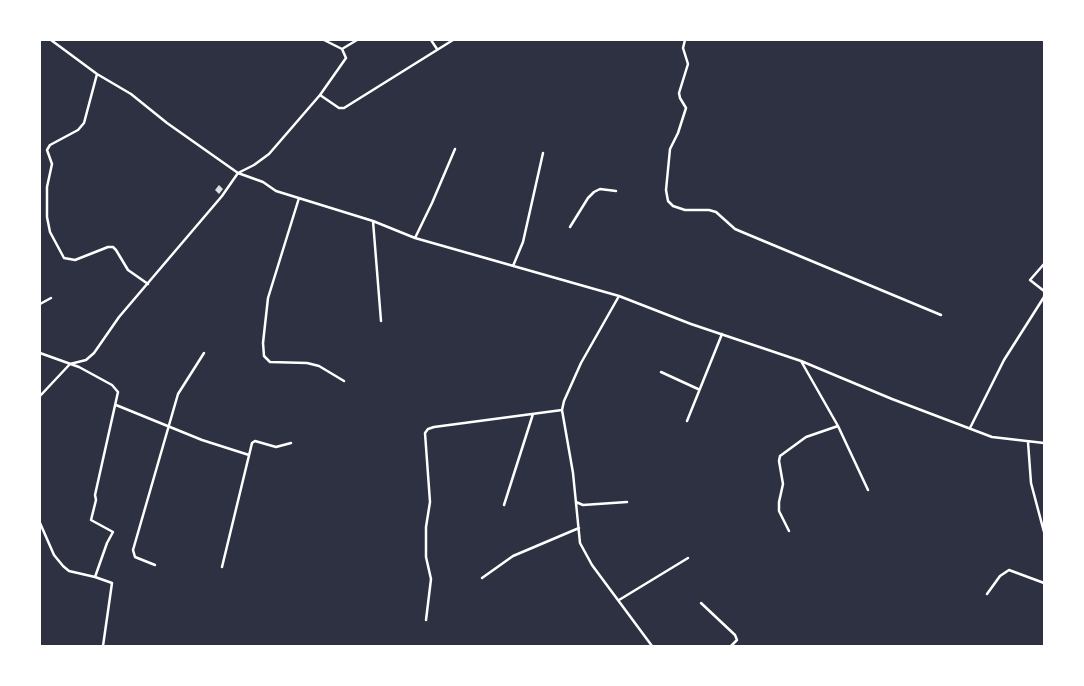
<!DOCTYPE html>
<html>
<head>
<meta charset="utf-8">
<style>
	body { margin:0 }
	#map { position:relative; width:1084px; height:686px; overflow:hidden; background:#2d3142; font-family:Bitter,serif }
	canvas { display:block }
	.frame { position:absolute; inset:0; border:41px solid #fff; pointer-events:none }
</style>
</head>
<body>
<div id="map">
<canvas width="1084" height="686"></canvas>
<div class="frame"></div>
</div>
<script>
const ctx = document.querySelector('canvas').getContext('2d');
ctx.lineJoin = 'round';
function fill(path, color) {
  ctx.fillStyle = color;
  ctx.fill(path, 'evenodd');
}
function shape(rows) {
  const path = new Path2D();
  for (const r of rows) {
    path.moveTo(r[0], r[1]);
    for (let i = 2; i < r.length; i += 2) path.lineTo(r[i], r[i + 1]);
  }
  return path;
}
function stroke(path, color, width, dash) {
  ctx.strokeStyle = color;
  ctx.lineWidth = width;
  ctx.lineCap = dash ? 'butt' : 'round';
  ctx.setLineDash(dash || []);
  ctx.stroke(path);
}
fill(shape([
	[219,185,223,189,219,194,215,190]
]), '#e0e0e3');
stroke(shape([
	[51,40,97,74,131,94,167,123,238,173,263,182,276,191,373,221,415,238,619,296,691,324,801,361,892,399,992,437,1044,443],
	[431,40,437,49],
	[685,40,683,48,688,64,679,93,680,98,686,108,678,133,670,149,666,190,668,201,673,206,685,210,709,210,716,212,735,229,742,232,941,315],
	[342,49,357,40],
	[97,74,84,123,78,130,50,145,47,150,52,164,47,187,47,217,50,232,64,258,75,260,108,247,113,247,116,250,128,270,148,284],
	[320,95,339,108,344,108,453,40],
	[299,198,268,298,263,343,264,356,270,362,307,363,319,366,344,381],
	[373,221,381,321],
	[570,227,588,198,594,192,600,189,616,191],
	[415,238,432,203,455,149],
	[1044,264,1030,280,1044,291],
	[513,266,523,242,543,153],
	[619,296,581,363,564,401,562,410,573,473,580,543,592,565,652,646],
	[40,304,51,298],
	[40,353,79,367,112,385,118,392,95,495,96,500,91,520,113,532,107,543,95,577],
	[801,361,838,426,868,490],
	[661,372,698,389],
	[40,396,70,364,86,360,94,353,119,317,222,196,238,173,254,165,269,154,320,95,346,58,342,49,324,40],
	[116,405,202,440,249,455],
	[687,421,722,334],
	[970,428,1004,360,1044,297],
	[1028,442,1031,483,1044,532],
	[576,502,583,505,627,502],
	[504,505,533,414],
	[40,523,54,555,63,566,69,571,95,577,112,583,103,646],
	[789,531,779,511,779,502,783,484,779,461,780,456,806,437,838,426],
	[155,565,135,557,133,550,178,394,204,353],
	[222,567,252,443,255,441,276,447,291,443],
	[482,578,513,556,579,528],
	[987,594,1000,576,1009,570,1044,583],
	[619,600,688,558],
	[701,603,735,635,737,640,731,646],
	[426,620,431,579,426,557,426,527,430,502,425,433,428,429,434,427,562,410]
]), '#fff', 2.5);
</script>
</body>
</html>
